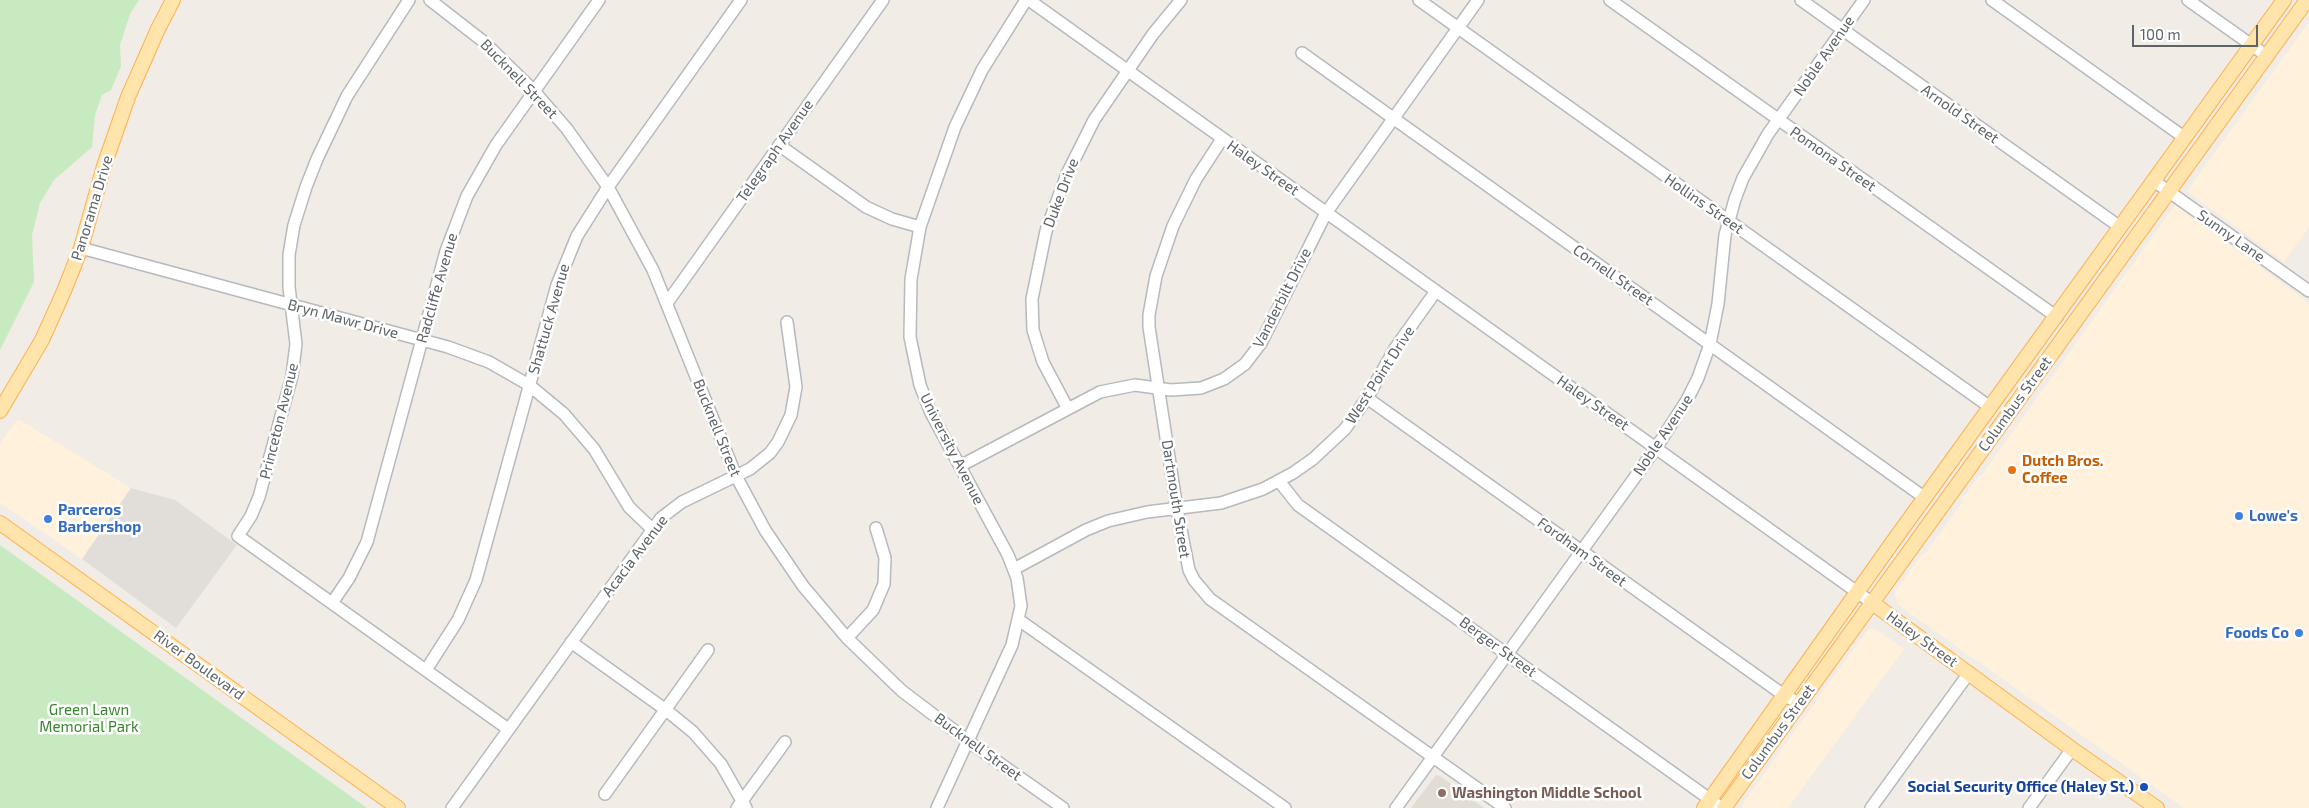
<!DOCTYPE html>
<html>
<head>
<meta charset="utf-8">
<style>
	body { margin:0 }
	#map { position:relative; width:2309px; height:808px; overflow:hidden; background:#f1ece5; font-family:"Exo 2",sans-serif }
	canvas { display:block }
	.scale { position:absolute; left:2132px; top:25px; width:126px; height:22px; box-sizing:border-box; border:2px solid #5d6367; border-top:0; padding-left:6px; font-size:15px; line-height:18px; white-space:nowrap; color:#5d6367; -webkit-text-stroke:4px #fff; paint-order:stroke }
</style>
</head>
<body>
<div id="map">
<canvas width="2309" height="808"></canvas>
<div class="scale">100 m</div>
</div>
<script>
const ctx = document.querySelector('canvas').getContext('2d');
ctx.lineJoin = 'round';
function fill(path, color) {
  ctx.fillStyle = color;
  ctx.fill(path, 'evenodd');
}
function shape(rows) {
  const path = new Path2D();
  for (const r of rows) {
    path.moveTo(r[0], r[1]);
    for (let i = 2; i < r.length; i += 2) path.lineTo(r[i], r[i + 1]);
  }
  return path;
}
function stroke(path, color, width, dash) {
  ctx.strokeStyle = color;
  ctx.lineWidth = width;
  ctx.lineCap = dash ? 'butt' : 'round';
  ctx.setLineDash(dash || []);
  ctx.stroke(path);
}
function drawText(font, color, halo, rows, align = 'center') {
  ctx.font = font + ' "Exo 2",sans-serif';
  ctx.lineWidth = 5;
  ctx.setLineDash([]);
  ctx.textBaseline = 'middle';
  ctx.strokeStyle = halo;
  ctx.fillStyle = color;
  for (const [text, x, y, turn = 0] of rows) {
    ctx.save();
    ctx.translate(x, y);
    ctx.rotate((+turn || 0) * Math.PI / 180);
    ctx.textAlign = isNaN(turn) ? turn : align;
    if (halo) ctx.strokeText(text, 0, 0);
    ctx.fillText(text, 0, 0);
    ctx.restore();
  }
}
fill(shape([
	[2309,22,2309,227,2284,262,2187,191],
	[2175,205,2309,303,2309,808,2184,808,1897,604,1895,592,1923,553,1925,554,1964,500,1962,499,1979,476,1981,476],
	[17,420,20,420,131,488,82,559,0,503,0,443],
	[1871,629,1877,630,1904,649,1788,808,1742,808,1742,805,1834,676,1867,631]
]), '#fff1dc');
fill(shape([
	[131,488,175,500,237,545,176,628,82,559]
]), '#e1deda');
fill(shape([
	[1436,775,1440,776,1484,808,1411,808]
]), '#e1dcd4');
fill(shape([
	[0,0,139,0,130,14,120,45,121,66,111,90,102,95,95,115,92,147,54,180,40,203,32,235,34,282,0,350],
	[0,545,367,808,0,808]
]), '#c7eac0');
const minor = shape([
	[409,0,347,96,317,159,306,187,294,225,289,255,289,287,296,344,292,376,259,497,251,516,238,536,508,729],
	[430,0,484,42,534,91,567,129,608,187,653,270,736,476,765,530,803,586,847,638,902,691,968,741,1063,808],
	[1029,0,1871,602],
	[1419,0,1990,407],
	[1610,0,2057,317],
	[1801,0,2120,227],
	[1992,0,2185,138],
	[2188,0,2267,56],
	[1302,53,1925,498],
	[1222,139,1196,179,1173,226,1156,276,1149,315,1149,327,1177,509,1189,570,1194,580,1210,599,1505,808],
	[779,145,866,207,892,219,920,227],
	[2154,181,2309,291],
	[81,248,448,347,489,362,529,385,564,414,594,449,629,507,652,529],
	[667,303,883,0],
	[1367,398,1785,696,1799,703],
	[1068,409,1043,362,1033,330,1032,299,1046,231,1067,174,1094,120,1153,34,1181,0],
	[960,466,1100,392,1135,385,1171,390,1201,388,1224,379,1245,364,1261,343,1326,213,1478,0],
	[1279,481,1298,505,1722,808],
	[1014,569,1086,530,1108,521,1147,512,1221,503,1263,489,1293,473,1313,459,1345,429,1367,398,1396,347,1436,291],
	[332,603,349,578,367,542,446,251,467,196,496,145,599,0],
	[1019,620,1285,808],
	[847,638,873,610,884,584,885,558,876,528],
	[571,642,666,710,693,732,721,764,746,808],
	[426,670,458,620,476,580,557,285,577,236,608,187,741,0],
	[605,794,708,650],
	[452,808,661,518,682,502,750,469,770,453,778,442,791,415,796,387,787,322],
	[737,808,785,742],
	[937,808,1012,645,1021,606,1017,578,1008,555,931,413,920,385,910,337,911,279,920,227,955,127,982,70,1026,0],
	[1396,808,1656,448,1687,400,1698,378,1710,344,1718,304,1725,235,1735,199,1743,178,1768,134,1864,0],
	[1871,808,1969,673],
	[2029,808,2072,749]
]);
const major = shape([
	[0,411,42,340,64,291,81,248,104,166,128,97,158,29,173,0],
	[0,523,398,808],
	[1871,602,2072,749,2157,808],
	[1704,808,1892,543,2284,0],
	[1724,808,2307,0]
]);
stroke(minor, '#b6b9bd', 14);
stroke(major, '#feb151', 16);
stroke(minor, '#fff', 11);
stroke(major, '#ffe4ac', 14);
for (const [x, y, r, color] of [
	[2012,470,5,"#e8710a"],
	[2239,516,5,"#3f7fe0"],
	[48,519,5,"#3f7fe0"],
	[2299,633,5,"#3f7fe0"],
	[2144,787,5,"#1a4fb4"],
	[1442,793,5,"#8d6e63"]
]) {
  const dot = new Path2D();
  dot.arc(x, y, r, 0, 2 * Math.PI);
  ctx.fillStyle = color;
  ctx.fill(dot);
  stroke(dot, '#fff', 2);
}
drawText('15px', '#5d6367', '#fff', [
	["Noble Avenue",1824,56,-55],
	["Bucknell Street",519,79,46],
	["Arnold Street",1960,114,35],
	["Telegraph Avenue",775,151,-55],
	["Pomona Street",1833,159,35],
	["Haley Street",1263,168,35],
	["Duke Drive",1061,193,-69],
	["Hollins Street",1704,204,35],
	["Panorama Drive",92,208,-73],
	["Sunny Lane",2231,236,35],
	["Cornell Street",1613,275,35],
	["Radcliffe Avenue",437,288,-74],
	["Vanderbilt Drive",1282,298,-63],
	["Bryn Mawr Drive",343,319,15],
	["Shattuck Avenue",549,319,-74],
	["West Point Drive",1380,375,-57],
	["Haley Street",1593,403,35],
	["Columbus Street",2015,404,-54],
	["Princeton Avenue",279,421,-76],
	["Bucknell Street",717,428,68],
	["Noble Avenue",1663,435,-56],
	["University Avenue",952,449,63],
	["Dartmouth Street",1176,499,81],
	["Fordham Street",1582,552,36],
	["Acacia Avenue",635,556,-53],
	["Haley Street",1922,639,36],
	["Berger Street",1498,647,36],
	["River Boulevard",199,665,36],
	["Columbus Street",1778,732,-54],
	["Bucknell Street",978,747,36]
]);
drawText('bold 15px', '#c56008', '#fff', [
	["Dutch Bros.",2022,461],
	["Coffee",2022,478]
], 'left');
drawText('bold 15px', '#366cbe', '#fff', [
	["Parceros",58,510],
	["Barbershop",58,527],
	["Lowe's",2249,516],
	["Foods Co",2289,633,"right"]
], 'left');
drawText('15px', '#37862d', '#fff', [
	["Green Lawn",89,710],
	["Memorial Park",89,727]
]);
drawText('bold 15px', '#164399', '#fff', [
	["Social Security Office (Haley St.)",2134,787]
], 'right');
drawText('bold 15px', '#785e54', '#fff', [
	["Washington Middle School",1452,793]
], 'left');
</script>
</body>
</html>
